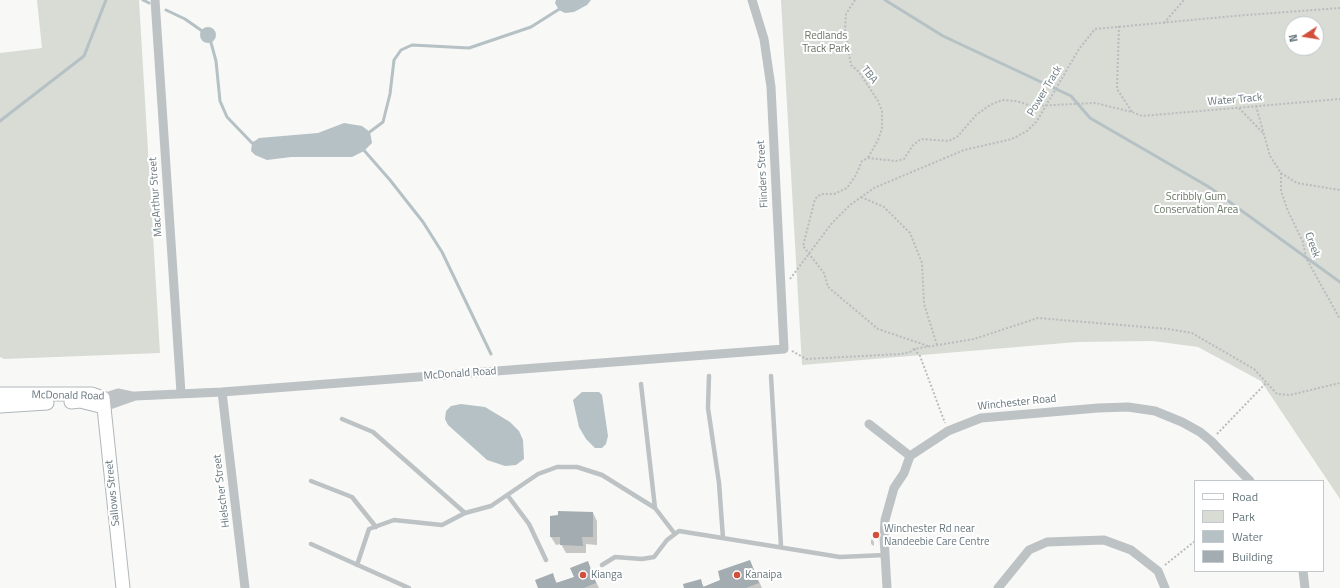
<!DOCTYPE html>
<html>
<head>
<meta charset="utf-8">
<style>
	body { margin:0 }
	#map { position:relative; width:1340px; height:588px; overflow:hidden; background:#f8f8f6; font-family:"Titillium Web",sans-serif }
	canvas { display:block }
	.legend { position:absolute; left:1194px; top:480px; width:130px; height:92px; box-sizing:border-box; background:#fff; border:1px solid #c2c8cb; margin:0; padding:5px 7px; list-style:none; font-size:12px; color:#66767d }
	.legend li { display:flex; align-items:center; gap:8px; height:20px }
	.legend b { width:20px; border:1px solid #c2c8cb }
	.north { position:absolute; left:1284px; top:16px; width:40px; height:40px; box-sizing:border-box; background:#fff; border:1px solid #c2c8cb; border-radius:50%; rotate:258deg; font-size:11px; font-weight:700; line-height:16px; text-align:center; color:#66767d }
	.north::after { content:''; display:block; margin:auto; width:14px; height:18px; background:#d24f3b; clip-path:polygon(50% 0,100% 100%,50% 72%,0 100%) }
</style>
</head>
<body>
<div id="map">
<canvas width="1340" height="588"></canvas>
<ul class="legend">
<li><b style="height:5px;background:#fff"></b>Road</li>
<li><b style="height:11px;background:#d8dcd5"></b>Park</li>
<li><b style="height:11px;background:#b5c1c4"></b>Water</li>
<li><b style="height:11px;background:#a3acb0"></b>Building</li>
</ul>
<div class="north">N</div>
</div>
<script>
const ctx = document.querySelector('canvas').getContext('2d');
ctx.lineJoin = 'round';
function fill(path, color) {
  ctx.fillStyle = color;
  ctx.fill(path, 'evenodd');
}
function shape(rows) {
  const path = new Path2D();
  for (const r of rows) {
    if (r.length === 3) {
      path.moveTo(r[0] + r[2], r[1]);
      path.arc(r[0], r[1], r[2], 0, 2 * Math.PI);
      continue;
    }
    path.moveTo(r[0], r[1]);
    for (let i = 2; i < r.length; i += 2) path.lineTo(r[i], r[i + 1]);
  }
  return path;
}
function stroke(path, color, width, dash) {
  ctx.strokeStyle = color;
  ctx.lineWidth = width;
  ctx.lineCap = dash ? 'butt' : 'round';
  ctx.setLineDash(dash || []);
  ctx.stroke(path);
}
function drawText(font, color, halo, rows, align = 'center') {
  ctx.font = font + ' "Titillium Web",sans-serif';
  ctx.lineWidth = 4;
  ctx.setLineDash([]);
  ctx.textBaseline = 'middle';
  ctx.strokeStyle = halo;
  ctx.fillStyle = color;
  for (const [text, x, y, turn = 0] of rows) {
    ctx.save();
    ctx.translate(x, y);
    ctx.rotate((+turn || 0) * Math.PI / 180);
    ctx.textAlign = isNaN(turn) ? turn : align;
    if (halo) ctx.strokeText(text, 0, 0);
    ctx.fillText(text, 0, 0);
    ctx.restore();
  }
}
fill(shape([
	[37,0,139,0,160,353,4,359,0,357,0,53,42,48],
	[781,0,1340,0,1340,499,1261,381,1198,347,1153,341,1077,342,802,365],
	[1292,24,1316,24,1316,48,1292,48]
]), '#d8dcd5');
fill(shape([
	[556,0,591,0,587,5,574,12,565,13,559,10,555,3],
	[208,35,8],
	[344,123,362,126,370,132,372,143,364,151,352,157,291,157,267,160,255,155,251,151,252,143,259,138,318,133],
	[582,392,599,392,602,395,608,436,606,444,602,448,595,448,586,439,579,427,573,400],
	[461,404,485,407,510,422,519,431,523,440,524,459,516,465,505,466,487,460,476,450,448,425,445,419,446,411,451,406]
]), '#b5c1c4');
fill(shape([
	[593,513,597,521,597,545,586,544,586,553,566,553,561,544,556,545,551,537],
	[872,539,874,542,874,546,871,544,871,540],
	[750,561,762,588,685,588,700,580,704,587,721,581],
	[587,562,599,588,539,588,552,574,557,583,575,577]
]), '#0003');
stroke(shape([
	[143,0,149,3],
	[885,0,943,36,1071,96,1090,118,1209,187,1340,282],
	[166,10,185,19,205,33],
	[210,39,216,61,220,101,227,117,252,143,255,143],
	[0,121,84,56,106,0],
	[367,134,383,122,390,94,394,60,401,50,412,45,469,48,531,27,561,8],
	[362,148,390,180,423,222,442,252,491,354]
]), '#b5c1c4', 3);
fill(shape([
	[558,511,593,512,593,537,582,537,583,546,560,545,560,537,550,537,550,516,558,515],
	[750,560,759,583,746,588,684,588,683,584,701,579,703,587,720,580,718,571],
	[588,561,596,583,584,588,538,588,535,580,553,573,556,583,574,577,570,568]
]), '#a3acb0');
const secondary = shape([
	[0,394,92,394,103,398,123,588],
	[71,402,80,401,104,407],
	[0,406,47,403]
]);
stroke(secondary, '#b0b7ba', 15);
stroke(shape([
	[855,0,846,14,845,29,851,65,859,72,878,101,882,111,882,129,878,140,868,158],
	[1164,23,1184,0],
	[1119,26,1117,89,1132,112],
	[1256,106,1270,156,1281,173,1297,183,1340,190],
	[1239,108,1263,133],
	[1281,173,1281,191,1288,211,1303,242,1306,258,1340,319],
	[861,197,884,207,910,233,922,263,924,304,937,345],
	[790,279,832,223,850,205,874,188,964,150,1012,139,1027,131,1037,121,1079,49,1095,29,1234,16,1340,8],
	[928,346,878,329,828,287,824,273,803,246,815,199,821,194,834,194,847,188,856,175,862,161,868,158,896,161,904,159,913,145,921,139,949,141,958,136,976,115,990,105,1002,100,1016,101,1032,106,1095,103,1132,112,1142,116,1340,99],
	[914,349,920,356,945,423],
	[792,351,806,359,901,354,910,352,914,349,974,339,1038,318,1168,329,1192,333,1254,369,1277,394,1290,395,1340,383],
	[1217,434,1266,383],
	[1165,565,1195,541]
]), '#b8bcbe', 2, [2, 2]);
stroke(shape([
	[709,376,708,408,719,483,723,538],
	[771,376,781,546],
	[641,384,655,508,675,534],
	[342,419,373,432,465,513],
	[311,481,352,497,376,527],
	[508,496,529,524,546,560],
	[311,544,409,588],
	[357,565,369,529,394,520,442,525,465,513,491,506,538,474,557,467,577,467,602,475,655,508],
	[602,565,615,557,642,559,654,557,667,540,679,531,840,557,885,555]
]), '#bdc2c5', 4.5);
stroke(shape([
	[155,0,181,393],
	[222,392,245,588],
	[103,398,118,393,132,396],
	[104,407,135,396,222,392,784,349,771,87,764,39,752,0],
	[869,424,910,456],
	[1303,571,1305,588],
	[887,588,884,537,885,520,894,488,904,473,910,456,948,431,981,418,1098,408,1128,407,1155,411,1182,422,1200,432,1211,441,1250,481],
	[998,588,1029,550,1047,542,1104,540,1131,550,1158,571,1165,588]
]), '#bdc2c5', 9);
stroke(secondary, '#fff', 13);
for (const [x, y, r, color] of [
	[876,535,4,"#d24f3b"],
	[583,575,4,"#d24f3b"],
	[737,575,4,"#d24f3b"]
]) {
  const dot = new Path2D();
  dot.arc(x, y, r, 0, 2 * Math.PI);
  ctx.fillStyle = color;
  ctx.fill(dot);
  stroke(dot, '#fff', 1.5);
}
drawText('11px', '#697664', '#fff', [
	["Redlands",826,36],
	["Track Park",826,49],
	["Scribbly Gum",1196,197],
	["Conservation Area",1196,210]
]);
drawText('11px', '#66767d', '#fff', [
	["TBA",869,75,52],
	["Power Track",1045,91,-59],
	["Water Track",1235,100,-5],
	["Flinders Street",763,174,-93],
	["MacArthur Street",156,197,-94],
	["Creek",1312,245,70],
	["McDonald Road",460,374,-4],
	["McDonald Road",68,396,1],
	["Winchester Road",1017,403,-6],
	["Hielscher Street",222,491,-97],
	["Sallows Street",113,493,-96]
]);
drawText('11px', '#66767d', '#fff', [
	["Winchester Rd near",884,529],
	["Nandeebie Care Centre",884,542],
	["Kianga",591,575],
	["Kanaipa",745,575]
], 'left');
</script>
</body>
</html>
